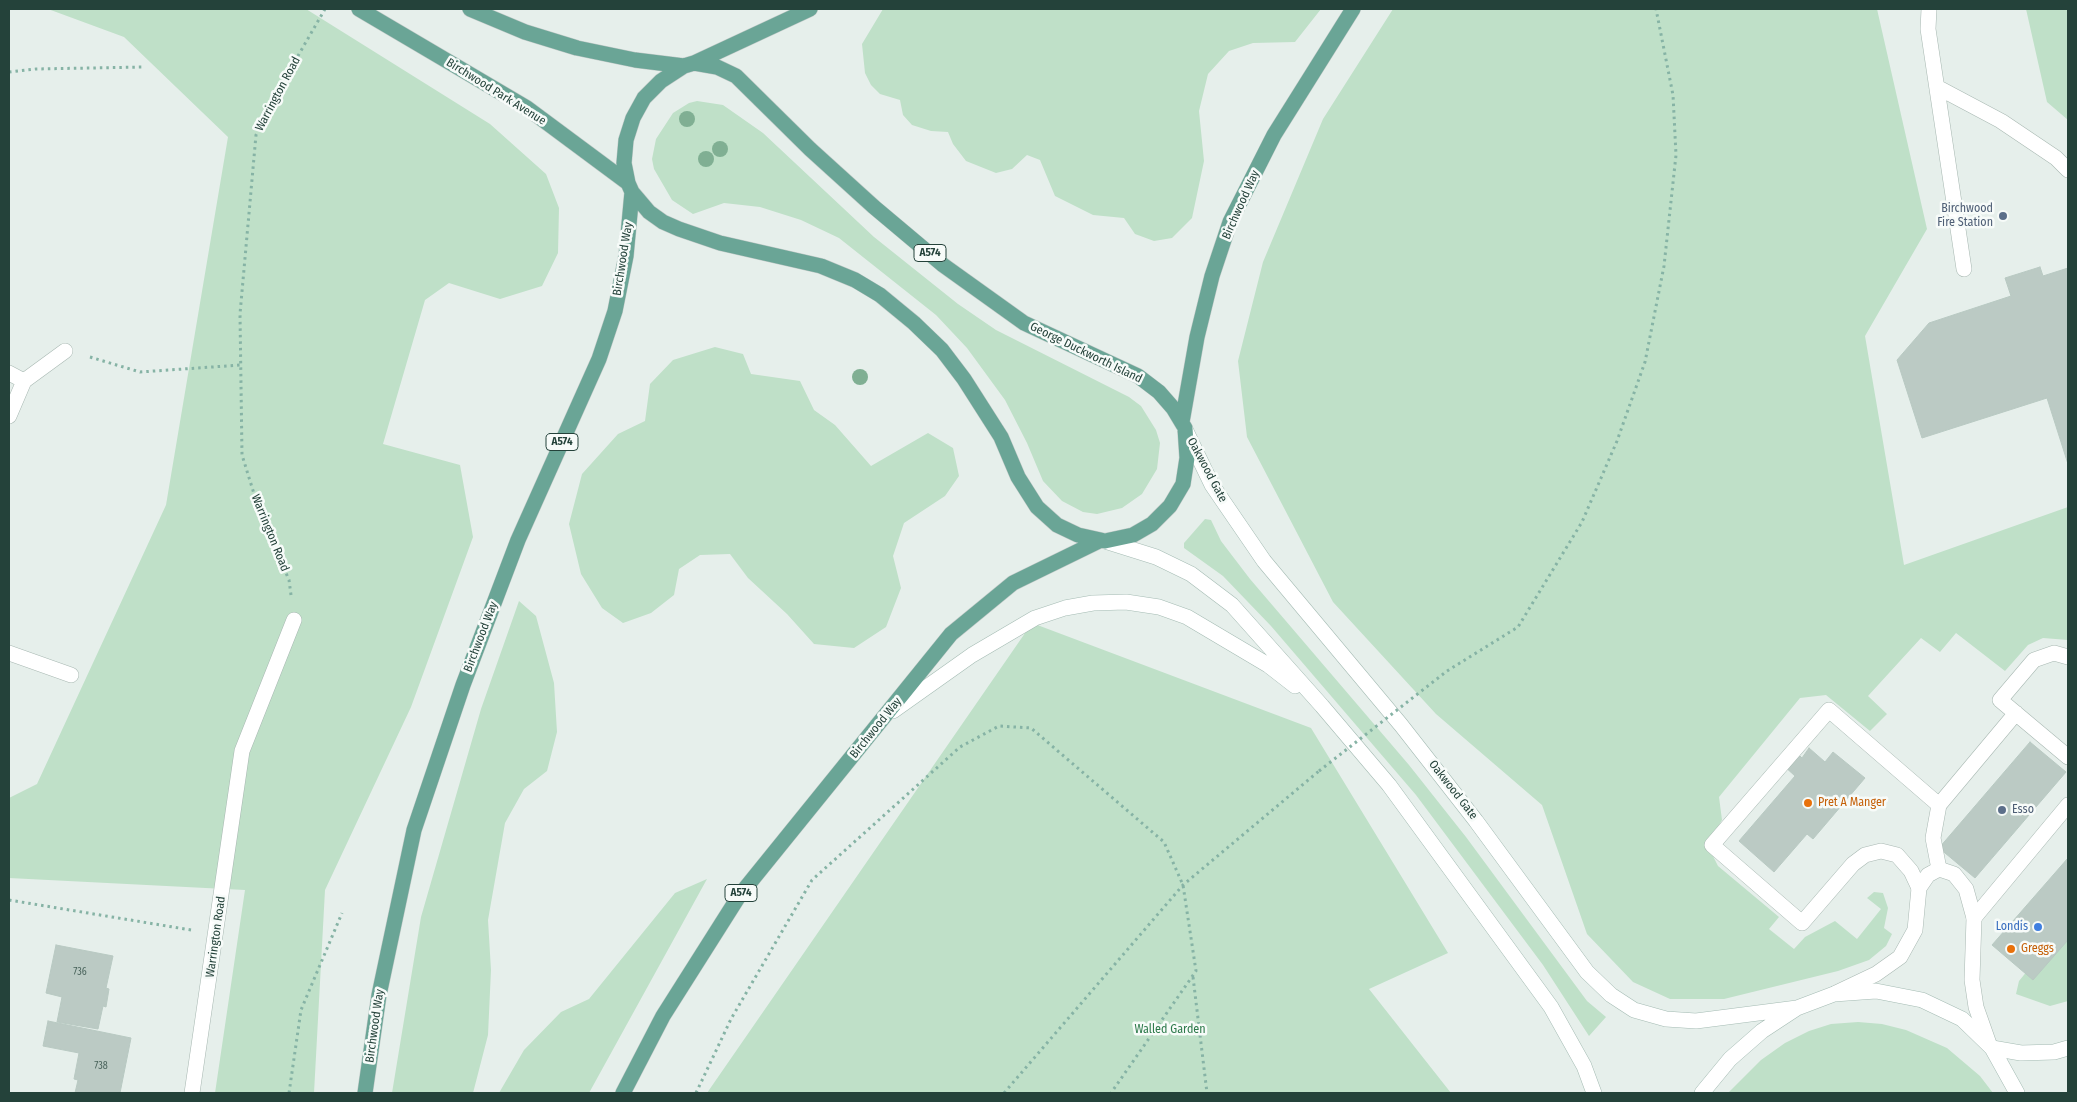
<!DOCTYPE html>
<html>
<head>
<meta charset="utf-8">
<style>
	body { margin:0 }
	#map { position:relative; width:2077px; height:1102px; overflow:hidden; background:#e6efeb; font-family:"Fira Sans Condensed",sans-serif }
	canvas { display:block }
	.frame { position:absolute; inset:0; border:10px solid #24423a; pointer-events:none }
</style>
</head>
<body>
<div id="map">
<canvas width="2077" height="1102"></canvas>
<div class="frame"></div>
</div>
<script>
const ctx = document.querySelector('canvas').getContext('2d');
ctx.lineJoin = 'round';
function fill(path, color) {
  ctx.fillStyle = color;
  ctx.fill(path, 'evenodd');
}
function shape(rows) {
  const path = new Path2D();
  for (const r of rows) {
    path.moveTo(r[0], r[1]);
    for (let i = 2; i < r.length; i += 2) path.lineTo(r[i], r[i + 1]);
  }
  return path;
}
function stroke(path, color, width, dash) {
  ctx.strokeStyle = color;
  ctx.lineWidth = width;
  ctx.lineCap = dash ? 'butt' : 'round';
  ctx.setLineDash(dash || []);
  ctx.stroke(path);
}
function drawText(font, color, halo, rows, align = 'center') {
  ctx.font = font + ' "Fira Sans Condensed",sans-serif';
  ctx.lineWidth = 5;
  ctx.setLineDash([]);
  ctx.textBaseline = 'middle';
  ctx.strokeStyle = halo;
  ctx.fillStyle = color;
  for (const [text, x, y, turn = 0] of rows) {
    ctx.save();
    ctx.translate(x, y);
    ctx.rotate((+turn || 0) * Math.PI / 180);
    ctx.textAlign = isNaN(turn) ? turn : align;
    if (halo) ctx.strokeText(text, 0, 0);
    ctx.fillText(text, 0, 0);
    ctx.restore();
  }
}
fill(shape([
	[48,9,306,9,490,124,546,174,559,208,558,253,542,286,500,299,449,283,425,300,383,444,460,465,473,537,411,707,325,890,314,1093,215,1093,245,890,9,878,9,798,37,784,166,505,228,137,124,37],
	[883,9,1321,9,1295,42,1253,43,1229,51,1208,74,1199,111,1204,161,1192,218,1172,238,1154,241,1135,234,1124,218,1093,215,1055,196,1040,160,1027,155,1012,169,996,173,966,161,953,144,948,132,931,131,912,125,903,115,900,100,880,94,871,85,865,73,862,44],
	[1393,9,1877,9,1927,229,1865,336,1904,565,2068,507,2068,640,2043,638,2028,645,2005,671,1956,633,1940,652,1921,638,1868,696,1887,714,1870,731,1826,695,1800,698,1719,797,1722,820,1712,837,1712,854,1718,866,1779,917,1769,929,1794,949,1805,937,1835,921,1857,939,1881,909,1867,898,1874,892,1883,893,1888,908,1884,928,1892,934,1886,946,1869,960,1838,971,1724,999,1670,999,1633,982,1587,934,1542,805,1436,714,1333,602,1247,437,1238,361,1263,262,1323,119],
	[2026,9,2068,9,2068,120,2047,102],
	[697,101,723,105,763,133,874,237,958,304,996,330,1129,397,1141,406,1156,430,1160,443,1157,469,1142,494,1122,508,1097,514,1083,512,1062,501,1043,481,1027,443,1005,400,967,348,936,315,839,238,801,220,760,207,724,203,693,214,672,200,654,169,652,159,656,139,673,113,689,103],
	[715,347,743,354,751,374,800,381,814,410,835,425,871,466,928,433,953,448,959,476,945,496,904,523,893,556,901,588,886,627,854,648,814,644,787,614,748,578,730,554,700,555,679,569,674,595,651,613,623,623,602,608,581,574,569,524,582,474,618,434,645,421,650,384,673,360],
	[1205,519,1211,520,1221,541,1250,579,1409,765,1466,837,1587,1001,1606,1017,1589,1036,1543,965,1416,795,1271,626,1223,576,1184,548,1184,543],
	[519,601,536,616,554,683,557,732,547,771,524,789,505,823,488,920,491,970,488,1035,473,1093,392,1093,421,917,481,709],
	[1032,623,1311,728,1448,953,1369,989,1451,1093,707,1093],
	[707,879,589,1093,499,1093,524,1050,561,1012,589,999,675,893],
	[2068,921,2068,1001,2050,1006,2016,994,2019,981],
	[1858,1022,1882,1024,1906,1030,1947,1048,1980,1076,1993,1093,1728,1093,1761,1060,1785,1043,1809,1031,1831,1024]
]), '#bfe0c8');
const building = shape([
	[2040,267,2043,276,2068,268,2068,464,2047,398,1922,438,1897,360,1929,323,2011,296,2005,278,2040,267],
	[2030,742,2066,772,1975,878,1939,848,2030,742],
	[1809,748,1825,762,1833,752,1865,778,1813,839,1807,834,1774,872,1739,841,1795,776,1783,765,1795,751,1802,758,1809,748],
	[2068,858,2068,940,2033,980,1992,945,2068,858],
	[56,945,113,956,106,988,109,989,106,1007,103,1006,98,1029,57,1022,62,997,46,993,56,945],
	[48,1021,131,1038,120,1093,75,1093,78,1080,74,1079,79,1053,43,1046,48,1021]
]);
fill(building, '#bbcac4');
stroke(building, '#b8c9c2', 1);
const lane = shape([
	[1929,9,1928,29,1964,269],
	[1937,87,2001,121,2056,158,2068,170],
	[2068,657,2054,653,2034,660,2000,700,2068,757],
	[1939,869,1933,838,1939,805,2016,713],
	[1919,888,1911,871,1897,855,1881,851,1865,855,1853,864,1802,923,1712,845,1829,710,1939,805],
	[1974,918,2068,805]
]);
const street = shape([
	[9,373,24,381,65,351],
	[9,416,24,381],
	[9,653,71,675],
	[1836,993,1876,974,1900,957,1915,930,1919,888,1928,875,1939,869,1954,874,1966,889,1974,918,1972,980,1976,1007,1989,1044],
	[192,1093,242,751,294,620]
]);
const secondary = shape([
	[1185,429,1212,485,1264,561,1401,725,1476,821,1587,972,1611,995,1634,1010,1666,1019,1696,1021,1797,1008],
	[1105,541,1156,557,1191,574,1232,605,1322,706,1389,785,1551,1007,1584,1066,1594,1093],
	[893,711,972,655,1035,618,1065,608,1093,603,1126,602,1159,607,1187,617,1268,665,1295,686],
	[1992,1048,2021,1053,2054,1052,2068,1048],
	[1702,1093,1730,1059,1762,1031,1797,1008,1834,994,1876,991,1922,1000,1962,1019,1992,1048,2017,1093]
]);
const primary = shape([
	[359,9,527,108,628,183],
	[470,9,525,32,577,48,635,60,684,66],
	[694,63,717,67,736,76,810,149,874,207,943,265,1024,323,1138,376,1159,392,1173,408,1185,428,1187,458,1183,484,1170,506,1152,524,1133,535,1105,541,1078,535,1057,525,1037,507,1018,477,1001,437,964,379,942,350,914,323,880,295,855,280,821,266,720,243,679,229,663,222,649,212,632,192,628,183,624,163,626,140,633,118,644,98,661,81,684,66,694,63],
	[694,63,810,9],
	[1182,422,1197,337,1212,276,1230,222,1274,135,1353,9],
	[365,1093,379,995,414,830,463,685,518,540,599,359,615,311,626,256,632,192],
	[623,1093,663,1016,739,896,951,634,1013,583,1099,541]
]);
stroke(lane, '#a8b8b2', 16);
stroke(street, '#a8b8b2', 16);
stroke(secondary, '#a4bbb3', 16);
stroke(primary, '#c2cac8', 16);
stroke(shape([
	[9,72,36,69,144,67],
	[90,357,140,372,241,365],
	[291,595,289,580,260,513,242,455,240,314,256,135,280,87,325,9],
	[1447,671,1518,627,1582,522,1617,441,1645,362,1664,266,1676,155,1673,95,1656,9],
	[9,900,191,930],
	[1193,977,1207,1093],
	[289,1093,301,1010,342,913],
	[696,1093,731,1019,812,880,960,747,999,726,1031,728,1164,842,1183,885,1196,971,1111,1093],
	[1004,1093,1183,885,1319,771]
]), '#86b3a5', 3, [2.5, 4]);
stroke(lane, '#fff', 15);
stroke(street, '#fff', 15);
stroke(secondary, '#fff', 15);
stroke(primary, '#6aa596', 15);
stroke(shape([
	[1319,771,1447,671]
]), '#86b3a5', 3, [2.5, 4]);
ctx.fillStyle = '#80af93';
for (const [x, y] of [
	[687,119],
	[720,149],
	[706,159],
	[860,377]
]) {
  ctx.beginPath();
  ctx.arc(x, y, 8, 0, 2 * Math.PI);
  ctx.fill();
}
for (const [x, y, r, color] of [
	[2003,216,5,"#5c6f8a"],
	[1808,803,5,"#e8710a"],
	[2002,810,5,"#5c6f8a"],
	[2038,927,5,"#3f7fe0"],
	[2011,949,5,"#e8710a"]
]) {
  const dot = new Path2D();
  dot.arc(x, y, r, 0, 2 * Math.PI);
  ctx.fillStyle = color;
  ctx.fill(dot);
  stroke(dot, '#f7fbf9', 2);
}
drawText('10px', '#4a645c', null, [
	["736",80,972],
	["738",101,1066]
]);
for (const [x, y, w] of [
	[930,253,32],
	[562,442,32],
	[741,893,32]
]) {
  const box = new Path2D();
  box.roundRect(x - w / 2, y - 8.5, w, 17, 4);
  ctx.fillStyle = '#f7fbf9';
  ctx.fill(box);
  stroke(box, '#24423a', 1);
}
drawText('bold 11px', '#24423a', null, [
	["A574",930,253],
	["A574",562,442],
	["A574",741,893]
]);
drawText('12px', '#24423a', '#f7fbf9', [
	["Birchwood Park Avenue",496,92,32],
	["Warrington Road",278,94,-62],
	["Birchwood Way",1241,205,-66],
	["Birchwood Way",623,259,-81],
	["George Duckworth Island",1086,353,26],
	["Oakwood Gate",1207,470,62],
	["Warrington Road",270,533,68],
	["Birchwood Way",481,637,-69],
	["Birchwood Way",876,728,-51],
	["Oakwood Gate",1453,790,52],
	["Warrington Road",216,937,-82],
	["Birchwood Way",375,1026,-82]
]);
drawText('12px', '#4e5e75', '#f7fbf9', [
	["Birchwood",1993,209],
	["Fire Station",1993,223],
	["Esso",2012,810,"left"]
], 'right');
drawText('12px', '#c56008', '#f7fbf9', [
	["Pret A Manger",1818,803],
	["Greggs",2021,949]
], 'left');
drawText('12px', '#366cbe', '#f7fbf9', [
	["Londis",2028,927]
], 'right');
drawText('12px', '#2d7a4b', '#f7fbf9', [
	["Walled Garden",1170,1030]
]);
</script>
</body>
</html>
